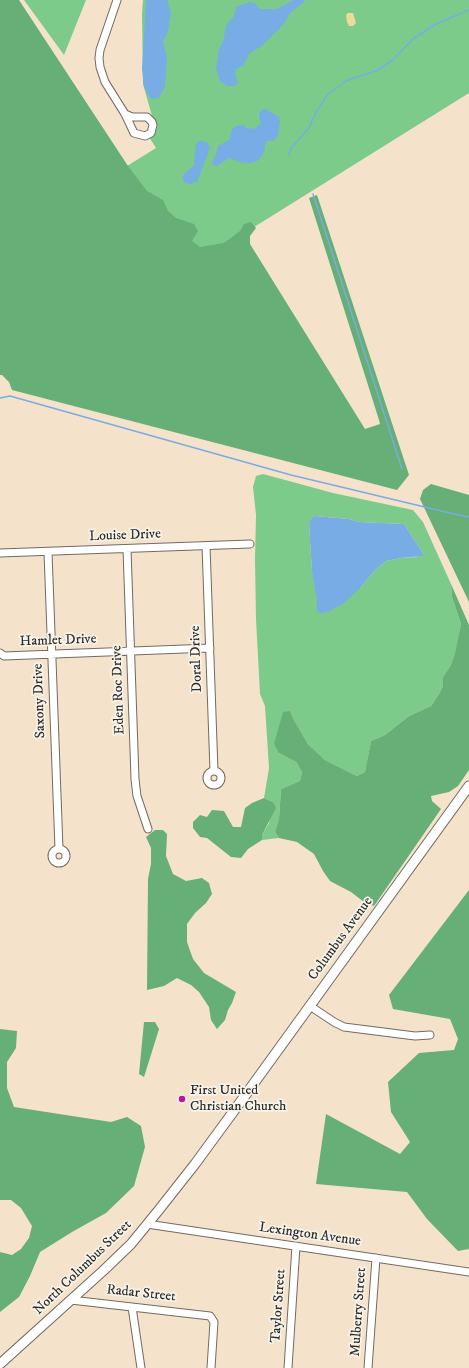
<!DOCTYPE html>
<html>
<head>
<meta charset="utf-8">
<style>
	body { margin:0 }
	canvas { display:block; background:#f5e2cb }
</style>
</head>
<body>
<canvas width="469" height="1368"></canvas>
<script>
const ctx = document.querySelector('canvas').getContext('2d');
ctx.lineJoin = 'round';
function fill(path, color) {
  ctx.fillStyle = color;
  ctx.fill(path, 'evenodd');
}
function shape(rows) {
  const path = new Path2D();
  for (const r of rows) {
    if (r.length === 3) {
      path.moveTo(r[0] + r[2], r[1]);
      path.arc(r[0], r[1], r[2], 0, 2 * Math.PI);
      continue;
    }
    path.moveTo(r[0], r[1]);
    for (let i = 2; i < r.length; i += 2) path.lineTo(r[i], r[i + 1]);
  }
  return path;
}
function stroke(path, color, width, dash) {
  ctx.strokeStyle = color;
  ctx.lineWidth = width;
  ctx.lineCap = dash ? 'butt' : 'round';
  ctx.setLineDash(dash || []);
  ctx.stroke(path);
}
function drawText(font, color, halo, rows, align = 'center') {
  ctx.font = font + ' "IM FELL DW Pica",serif';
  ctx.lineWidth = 3.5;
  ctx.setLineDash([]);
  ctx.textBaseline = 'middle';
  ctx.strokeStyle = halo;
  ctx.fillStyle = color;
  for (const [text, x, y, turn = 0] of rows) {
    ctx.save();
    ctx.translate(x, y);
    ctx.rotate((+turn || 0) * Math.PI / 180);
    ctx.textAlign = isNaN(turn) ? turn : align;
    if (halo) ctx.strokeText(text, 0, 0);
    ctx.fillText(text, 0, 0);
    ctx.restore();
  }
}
fill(shape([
	[24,0,86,0,64,55],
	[143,0,469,0,469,93,190,267,127,166,156,148,149,137,154,123,143,84,142,14],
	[263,474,333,493,413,510,423,522,451,584,452,597,461,624,456,654,451,665,443,677,443,686,439,694,431,706,409,716,385,735,371,741,365,772,357,776,325,760,308,744,294,720,290,711,279,753,296,762,302,772,300,781,281,789,279,819,275,832,279,838,262,840,262,835,269,823,273,802,264,798,269,768,265,706,260,694,256,619,255,559,256,515,253,487,256,476],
	[315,516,349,519,359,522,404,524,423,553,416,557,401,558,386,561,376,569,361,587,317,610,318,600,312,571,309,524]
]), '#7dcb8a');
fill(shape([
	[0,0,19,0,128,166,147,191,163,200,168,211,176,218,194,224,198,231,192,241,200,247,224,243,240,231,244,224,251,222,256,228,250,236,250,244,365,429,380,424,379,420,309,198,317,195,409,475,397,490,12,390,9,382,2,375,0,375],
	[431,484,469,495,469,602,420,499,423,490],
	[451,584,469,625,469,770,458,786,449,792,431,796,432,801,441,809,374,906,364,902,351,892,330,881,323,871,314,854,297,842,279,838,275,832,279,819,281,789,300,781,302,772,296,762,279,753,274,744,283,712,290,711,294,720,308,744,325,760,357,776,365,772,371,741,385,735,409,716,431,706,439,694,443,686,443,677,451,665,455,654,461,624,452,597],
	[264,798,273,802,276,808,262,835,262,840,248,849,241,858,231,857,207,838,200,837,193,828,193,822,200,815,207,817,212,810,224,811,233,827,241,827,245,808,252,803],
	[155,830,163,830,167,834,166,856,173,874,186,881,202,878,209,883,212,894,206,903,195,913,187,924,187,942,193,959,204,973,236,992,232,1003,228,1010,225,1020,217,1029,211,1020,209,1007,199,992,191,985,177,978,164,986,147,990,148,879,151,864,151,848,146,837],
	[469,890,469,1249,458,1251,427,1219,407,1192,316,1184,326,1114,400,1154,410,1142,391,1112,388,1082,419,1053,454,1050,458,1039,450,1019,393,1009,389,995],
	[144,1022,155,1022,159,1029,144,1077,139,1074],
	[0,1029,17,1031,16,1048,7,1062,7,1088,14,1107,111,1122,127,1117,141,1126,145,1147,134,1186,106,1213,72,1232,40,1252,30,1276,19,1297,0,1312,0,1252,12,1255,21,1249,29,1238,32,1226,21,1208,11,1200,0,1200]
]), '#66af76');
fill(shape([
	[348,13,353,13,356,23,353,26,349,26,347,22,346,15]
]), '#eeda9e');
fill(shape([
	[146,0,167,0,171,13,168,31,163,42,167,57,165,86,159,98,151,99,144,87,142,69],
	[293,0,304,0,304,2,290,13,284,24,263,45,249,54,244,65,236,69,235,75,238,82,235,86,227,86,220,81,216,68,219,49,223,42,226,26,234,16,236,7,250,2,255,3,259,9,277,9],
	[266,109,279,117,280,121,278,136,273,141,267,141,265,144,265,149,262,156,257,161,251,163,239,162,229,158,217,166,214,166,212,162,216,154,218,146,227,141,230,139,231,131,234,127,239,125,243,125,247,128,252,129,258,126,261,122,259,117,259,113,262,110],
	[198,141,203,141,208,143,210,148,197,182,190,184,184,183,182,177,185,173,195,165,194,162,196,145],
	[315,516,349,519,359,522,404,524,423,553,422,556,401,558,386,561,376,569,361,587,344,603,330,611,321,613,317,611,317,600,312,572,309,524,312,518]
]), '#78ace5');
stroke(shape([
	[289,155,291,148,309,128,315,114,328,94,348,80,376,71,393,60,413,39,436,24,469,10],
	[313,194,402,469],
	[0,398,10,396,291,475,454,514,469,517]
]), '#78ace5', 1.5);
const minor = shape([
	[117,0,100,50,99,58,100,67,105,82,125,114],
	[125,114,132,117,147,117,152,122,153,125,151,133,145,136,134,133,125,114],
	[206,546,214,771],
	[127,549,135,779,137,796,148,829],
	[48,552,59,849],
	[0,553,250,544],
	[0,653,4,656,210,648],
	[214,778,7],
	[59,856,7],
	[310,1006,334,1022,344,1027,415,1036,430,1035],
	[147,1224,469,1272],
	[71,1300,210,1316,214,1322,211,1368],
	[132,1307,141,1368],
	[288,1368,296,1246],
	[368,1368,376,1258]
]);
const major = shape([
	[0,1364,104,1270,131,1244,158,1211,195,1164,236,1108,469,786]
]);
stroke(minor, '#726b63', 9);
stroke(major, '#726b63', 11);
stroke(minor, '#fff', 7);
stroke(major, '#fff', 9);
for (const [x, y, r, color] of [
	[182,1099,4,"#b5179e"]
]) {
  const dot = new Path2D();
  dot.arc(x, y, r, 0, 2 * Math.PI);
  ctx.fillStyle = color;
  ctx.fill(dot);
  stroke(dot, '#f7f3e8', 1.5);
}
drawText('14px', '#2b2b2b', '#f7f3e8', [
	["Louise Drive",125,536,-2],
	["Hamlet Drive",58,641,-2],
	["Doral Drive",197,659,-92],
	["Eden Roc Drive",119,690,-92],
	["Saxony Drive",40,701,-92],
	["Columbus Avenue",341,939,-54],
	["Lexington Avenue",310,1235,8],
	["North Columbus Street",83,1268,-44],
	["Radar Street",141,1294,6],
	["Taylor Street",279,1306,-86],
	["Mulberry Street",359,1312,-86]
]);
drawText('14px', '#2b2b2b', '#f7f3e8', [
	["First United",190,1091],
	["Christian Church",190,1107]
], 'left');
</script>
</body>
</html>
